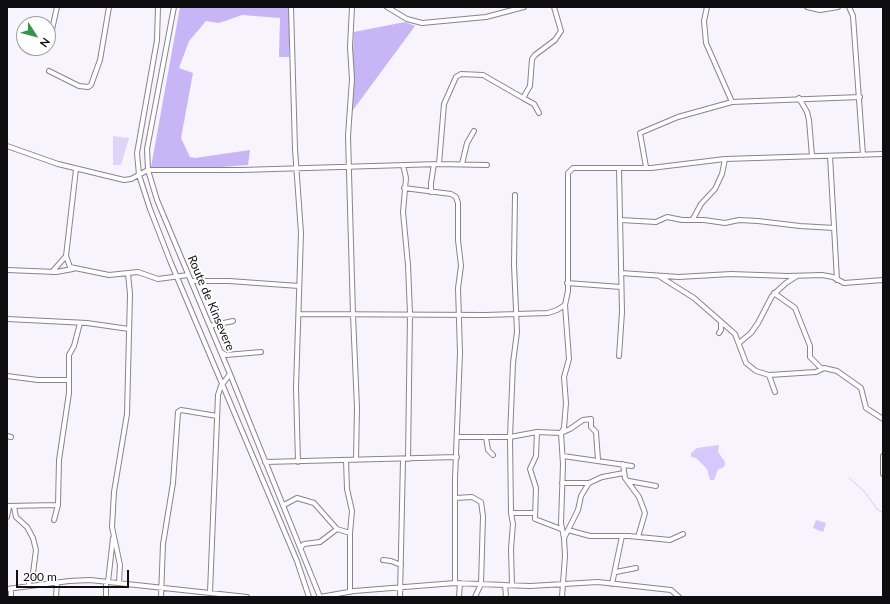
<!DOCTYPE html>
<html>
<head>
<meta charset="utf-8">
<style>
	body { margin:0 }
	#map { position:relative; width:890px; height:604px; overflow:hidden; background:#f7f4fe; font-family:Lato,sans-serif }
	canvas { display:block }
	.frame { position:absolute; inset:0; border:8px solid #0e0d10; pointer-events:none }
	.north { position:absolute; left:16px; top:16px; width:40px; height:40px; box-sizing:border-box; background:#fff; border:1px solid #9f9e9f; border-radius:50%; rotate:126deg; font-size:11px; font-weight:700; line-height:16px; text-align:center; color:#0e0d10 }
	.north::after { content:''; display:block; margin:auto; width:14px; height:18px; background:#379446; clip-path:polygon(50% 0,100% 100%,50% 72%,0 100%) }
	.scale { position:absolute; left:16px; top:570px; width:113px; height:18px; box-sizing:border-box; border:2px solid #0e0d10; border-top:0; padding-left:5px; font-size:12px; line-height:14px; white-space:nowrap; color:#0e0d10; -webkit-text-stroke:3px #fff; paint-order:stroke }
</style>
</head>
<body>
<div id="map">
<canvas width="890" height="604"></canvas>
<div class="frame"></div>
<div class="north">N</div>
<div class="scale">200 m</div>
</div>
<script>
const ctx = document.querySelector('canvas').getContext('2d');
ctx.lineJoin = 'round';
function fill(path, color) {
  ctx.fillStyle = color;
  ctx.fill(path, 'evenodd');
}
function shape(rows) {
  const path = new Path2D();
  for (const r of rows) {
    path.moveTo(r[0], r[1]);
    for (let i = 2; i < r.length; i += 2) path.lineTo(r[i], r[i + 1]);
  }
  return path;
}
function stroke(path, color, width, dash) {
  ctx.strokeStyle = color;
  ctx.lineWidth = width;
  ctx.lineCap = dash ? 'butt' : 'round';
  ctx.setLineDash(dash || []);
  ctx.stroke(path);
}
function drawText(font, color, halo, rows, align = 'center') {
  ctx.font = font + ' Lato,sans-serif';
  ctx.lineWidth = 4;
  ctx.setLineDash([]);
  ctx.textBaseline = 'middle';
  ctx.strokeStyle = halo;
  ctx.fillStyle = color;
  for (const [text, x, y, turn = 0] of rows) {
    ctx.save();
    ctx.translate(x, y);
    ctx.rotate((+turn || 0) * Math.PI / 180);
    ctx.textAlign = isNaN(turn) ? turn : align;
    if (halo) ctx.strokeText(text, 0, 0);
    ctx.fillText(text, 0, 0);
    ctx.restore();
  }
}
fill(shape([
	[113,136,129,138,121,165,113,165]
]), '#ded6f8');
fill(shape([
	[180,7,289,7,289,57,279,57,280,18,242,15,219,23,206,21,189,41,179,68,193,73,181,138,190,157,195,158,250,150,248,165,221,167,151,167],
	[405,22,415,26,350,114,354,32]
]), '#c7b5f6');
fill(shape([
	[719,445,718,452,725,462,725,465,723,468,718,469,714,480,710,480,707,469,696,458,691,457,691,453,697,448],
	[816,520,826,523,823,532,813,528]
]), '#d6c8fd');
stroke(shape([
	[849,478,864,491,877,509,883,513]
]), '#d6c8fd', 1);
const street = shape([
	[158,7,157,40,137,153,139,175,150,209,171,263,297,561,309,597],
	[174,7,147,149,148,170,157,200,230,374,320,597],
	[291,7,295,149,301,233,296,388,298,462],
	[352,7,350,47,352,79,348,136,353,315,357,408,356,460],
	[387,7,407,19,422,23,486,17,524,7],
	[707,7,704,21,706,43,732,102],
	[807,7,820,10,838,7],
	[849,7,853,16,863,155],
	[49,43,57,7],
	[49,71,79,86,88,87,91,85,100,60,109,7],
	[523,98,534,104,539,113],
	[799,98,807,112,809,120,812,156],
	[7,146,58,164,124,180,131,179,148,170,241,170,439,164,487,165],
	[830,156,837,280],
	[439,164,444,104,456,77,461,74,483,75,523,98,530,86,532,59,535,55,555,40,561,31,554,7],
	[462,164,467,143,474,131],
	[403,165,406,178,403,212,408,265,410,314,408,459],
	[646,167,640,133,678,117,732,102,860,97],
	[76,169,66,256,70,267,109,275,138,272,158,279,188,275],
	[619,169,622,312,619,356],
	[404,188,451,194,456,197,458,203,458,240,461,266,458,288,460,353,455,479,455,583],
	[431,192,431,183,434,164],
	[515,195,514,265,517,332,513,363,510,437,511,513,535,513],
	[693,219,701,204,715,189,722,174,725,159],
	[621,220,656,222,667,217,682,220,704,220,725,223,739,220,758,221,800,226,834,228],
	[7,270,56,272,73,269],
	[52,272,66,256],
	[621,273,679,277,731,274,788,276,822,275,833,277,844,283,883,280],
	[659,276,694,298,735,334,746,363,756,371,769,375,816,372,824,368,837,371,861,388,866,408,883,419],
	[191,281,229,281,299,286],
	[567,283,621,287],
	[774,293,795,308,810,346,810,357,821,368],
	[299,314,485,315,548,313,557,310,565,305,568,291,568,173,573,168,651,168,725,159,883,154],
	[7,319,87,323,129,329],
	[210,326,233,321],
	[719,333,721,330,721,323],
	[739,343,751,333,758,323,772,296,786,283,797,276],
	[221,352,226,355,261,352],
	[769,375,775,392],
	[7,376,38,380,69,380],
	[537,432,536,456,530,469,536,488,535,519,561,529],
	[7,436,11,437],
	[458,437,510,437,537,432,561,433,570,429,583,420,591,419,591,427,596,432,598,460],
	[486,437,488,450,493,455],
	[563,456,632,466],
	[883,456,883,474],
	[346,460,347,489,352,511,350,533,350,592],
	[265,462,457,457],
	[623,464,625,478,639,497,645,513,638,537],
	[629,481,656,486],
	[562,483,589,483],
	[455,498,472,497,481,502,483,516,481,584,475,597],
	[284,505,297,498,314,503,337,529],
	[7,506,58,505],
	[14,507,16,517,27,527,33,538,36,550,33,573,28,586],
	[511,513,513,524,511,549,512,585],
	[7,517,9,507],
	[54,520,58,505,59,460,69,393,69,355,74,346,80,323],
	[568,530,590,536,629,536,670,540,683,534],
	[564,538,578,510,581,496,589,483,602,477,624,473],
	[301,547,304,544,320,542,337,529,350,533],
	[383,560,391,561,401,565],
	[616,572,636,568],
	[106,582,106,597],
	[108,582,113,538],
	[119,583,120,565,112,527,114,492,127,414,130,294,128,274],
	[612,584,622,536],
	[505,585,506,597],
	[7,589,69,581,90,580,247,597],
	[11,589,11,597],
	[210,592,218,395,221,386,230,374],
	[56,597,57,583],
	[161,597,163,544,173,483,178,412,181,410,217,416],
	[320,597,354,591,455,583,530,586,598,582,671,590,679,597],
	[400,597,403,459],
	[459,597,460,583],
	[562,597,565,556,564,538,561,523,563,464,561,433,564,428,566,403,564,377,569,359,565,305]
]);
stroke(street, '#86848d', 6);
stroke(street, '#fff', 4);
drawText('12px', '#0e0d10', '#fff', [
	["Route de Kinsevere",211,303,67]
]);
</script>
</body>
</html>
